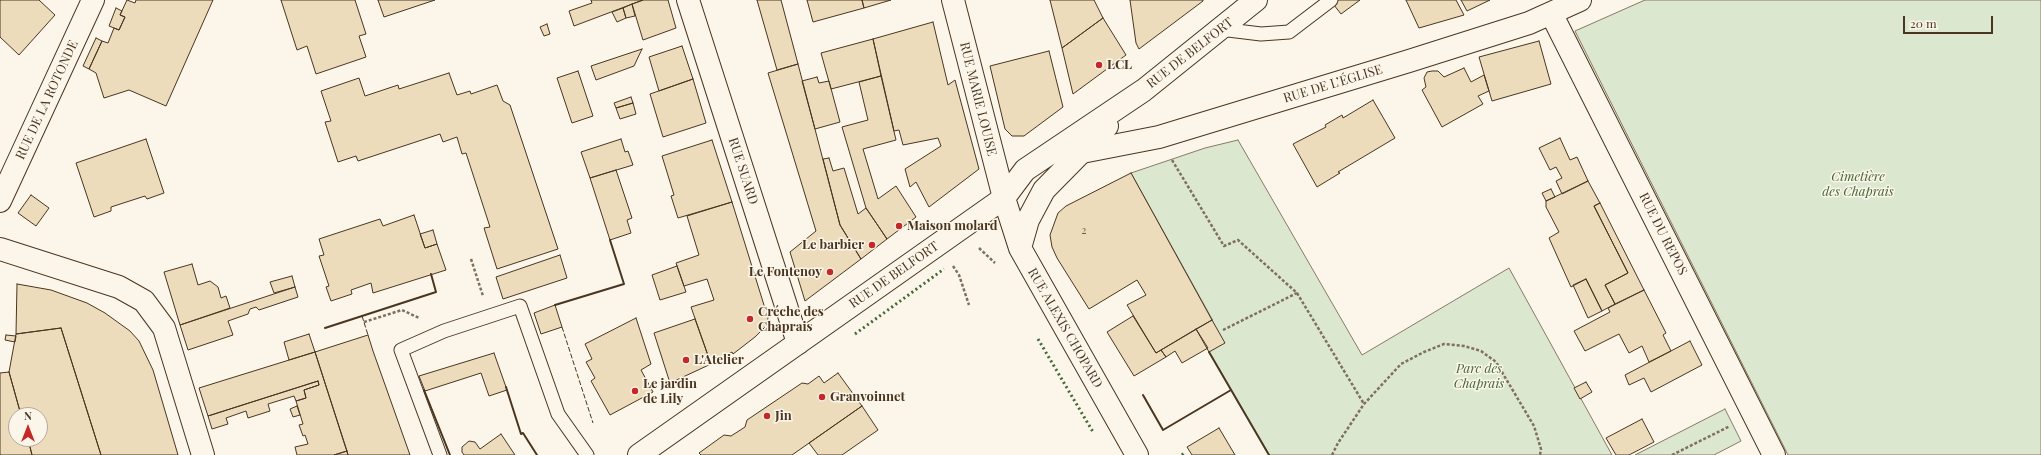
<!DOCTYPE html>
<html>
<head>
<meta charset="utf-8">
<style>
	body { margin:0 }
	#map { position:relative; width:2041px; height:455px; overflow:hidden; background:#fbf6e9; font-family:"Playfair Display",serif }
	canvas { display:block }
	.north { position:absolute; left:8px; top:407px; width:40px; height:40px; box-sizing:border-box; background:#fbf6e9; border:1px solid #b4a999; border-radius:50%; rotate:0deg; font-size:11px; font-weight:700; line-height:16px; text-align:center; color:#4a3520 }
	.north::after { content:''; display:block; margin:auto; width:14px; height:18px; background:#c62828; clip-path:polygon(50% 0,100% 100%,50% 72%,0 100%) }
	.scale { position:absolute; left:1903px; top:16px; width:90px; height:18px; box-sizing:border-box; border:2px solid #4a3520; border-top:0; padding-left:5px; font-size:12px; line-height:14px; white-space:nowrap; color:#4a3520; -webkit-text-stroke:3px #fbf6e9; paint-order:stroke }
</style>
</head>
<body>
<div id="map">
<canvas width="2041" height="455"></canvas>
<div class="north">N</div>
<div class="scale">20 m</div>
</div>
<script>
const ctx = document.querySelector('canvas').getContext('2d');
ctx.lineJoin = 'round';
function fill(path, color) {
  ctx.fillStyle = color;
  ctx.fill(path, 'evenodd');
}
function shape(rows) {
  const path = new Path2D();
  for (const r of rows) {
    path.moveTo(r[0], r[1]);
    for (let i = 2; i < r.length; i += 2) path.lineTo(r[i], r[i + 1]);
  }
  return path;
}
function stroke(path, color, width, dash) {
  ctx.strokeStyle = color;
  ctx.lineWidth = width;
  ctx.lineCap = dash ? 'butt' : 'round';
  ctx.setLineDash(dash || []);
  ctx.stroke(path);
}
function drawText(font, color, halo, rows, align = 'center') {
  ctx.font = font + ' "Playfair Display",serif';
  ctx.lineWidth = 3;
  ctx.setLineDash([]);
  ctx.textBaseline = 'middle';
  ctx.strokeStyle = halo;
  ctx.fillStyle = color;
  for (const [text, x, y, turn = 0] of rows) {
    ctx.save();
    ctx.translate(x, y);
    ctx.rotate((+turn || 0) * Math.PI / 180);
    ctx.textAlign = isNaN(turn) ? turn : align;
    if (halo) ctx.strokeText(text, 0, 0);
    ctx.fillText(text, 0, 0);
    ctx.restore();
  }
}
const green = shape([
	[1645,0,2041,0,2041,455,1788,455,1575,31,1645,0],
	[1238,140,1362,355,1509,268,1612,455,1269,455,1209,352,1212,319,1131,173,1205,148,1238,140],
	[1725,409,1741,441,1714,455,1635,455,1725,409]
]);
fill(green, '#dce7d0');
stroke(green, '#887966', 1);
const building = shape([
	[0,0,39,0,55,15,19,55,0,37,0,0],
	[127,0,135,3,136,0,213,0,166,106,129,90,104,98,96,73,89,69,102,41,108,43,114,28,119,30,125,17,120,15,127,0],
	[281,0,355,0,366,34,359,36,366,57,316,74,307,46,297,50,281,0],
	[378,0,435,0,384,17,378,0],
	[591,0,643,0,574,26,569,11,592,3,591,0],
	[643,0,668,0,676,28,643,40,632,4,643,0],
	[757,0,781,0,798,64,777,70,757,0],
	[807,0,862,0,864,8,813,22,807,0],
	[862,0,891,0,864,8,862,0],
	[1050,0,1094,0,1103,18,1062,48,1050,0],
	[1130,0,1203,0,1203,1,1139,49,1136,43,1130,0],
	[1330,0,1360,0,1341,14,1330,0],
	[1406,0,1456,0,1464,15,1419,28,1406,0],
	[1461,0,1490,0,1467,11,1461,0],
	[632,4,635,16,626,18,623,8,632,4],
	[116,8,122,11,120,15,125,17,119,30,109,26,116,8],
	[623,8,626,18,617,22,612,12,623,8],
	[1103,18,1126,55,1073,94,1062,48,1103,18],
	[933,22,948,85,955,80,979,169,929,207,916,182,910,187,905,169,941,146,938,138,903,145,899,130,894,131,873,39,933,22],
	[547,24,550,34,544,36,540,27,547,24],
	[96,38,102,41,89,69,83,66,96,38],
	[873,39,881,76,831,89,821,53,873,39],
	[1539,41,1551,84,1492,101,1479,57,1539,41],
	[682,46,693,79,659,91,649,57,682,46],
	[642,49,634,66,596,80,591,66,642,49],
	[1049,51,1063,107,1024,136,1012,136,1005,129,990,66,1049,51],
	[798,64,840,225,861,259,805,301,790,252,816,231,768,73,798,64],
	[1464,68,1471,82,1484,75,1489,91,1478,96,1483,104,1442,127,1422,90,1426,87,1424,78,1427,72,1432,71,1438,71,1444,77,1464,68],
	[578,71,593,116,572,123,557,78,578,71],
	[449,73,457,95,470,91,471,94,497,85,503,101,510,105,558,249,497,269,484,228,490,227,466,153,462,154,457,137,443,142,440,134,358,161,356,156,338,162,325,122,331,121,321,91,359,78,365,96,398,85,399,89,449,73],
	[881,76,896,140,863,149,878,199,896,186,916,217,887,239,866,208,842,127,868,120,859,82,881,76],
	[817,77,819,83,829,81,840,122,815,129,802,81,817,77],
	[693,79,706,123,663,137,650,94,693,79],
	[631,97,633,103,616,108,614,103,631,97],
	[1373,100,1395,138,1338,172,1340,173,1317,187,1293,144,1326,127,1325,125,1342,115,1343,118,1373,100],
	[633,103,636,114,620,119,616,108,633,103],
	[1560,138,1570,160,1577,157,1588,181,1562,194,1556,181,1562,178,1556,167,1550,170,1539,148,1560,138],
	[146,139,164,193,147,199,145,196,111,207,111,211,94,217,76,163,146,139],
	[621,139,625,152,628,151,633,165,590,178,581,152,621,139],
	[712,140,732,202,678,218,671,196,674,195,662,156,712,140],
	[829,158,833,171,844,168,858,214,866,208,887,239,861,259,840,225,823,159,829,158],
	[616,170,632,218,627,220,631,233,610,240,590,178,616,170],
	[1131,173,1212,320,1156,353,1127,305,1146,295,1137,280,1089,309,1057,258,1052,247,1050,235,1058,213,1066,206,1131,173],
	[1588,181,1600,203,1594,206,1628,273,1605,285,1615,304,1602,311,1586,279,1571,287,1549,238,1559,232,1546,207,1546,201,1588,181],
	[1551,189,1555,197,1546,201,1542,193,1551,189],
	[31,195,49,208,36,226,18,213,31,195],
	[732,202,768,318,766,326,755,337,733,354,732,352,711,364,691,307,714,300,707,279,684,286,676,263,699,255,687,216,732,202],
	[1600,203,1644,290,1615,304,1605,285,1628,273,1594,206,1600,203],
	[414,215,425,248,437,244,446,270,373,293,371,283,351,290,352,294,331,301,326,287,329,286,319,256,324,255,319,239,380,219,383,226,414,215],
	[433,230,437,244,425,248,420,234,433,230],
	[560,255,567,278,503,299,496,277,560,255],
	[192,264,198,285,210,281,218,287,221,298,226,296,230,308,180,325,164,272,192,264],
	[677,266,686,292,660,300,652,275,677,266],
	[292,276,295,287,274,293,270,282,292,276],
	[1586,279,1602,311,1588,318,1573,285,1586,279],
	[17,284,51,290,87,303,105,313,130,331,139,341,153,370,178,455,101,455,61,328,16,334,17,284],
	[295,287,298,297,259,310,256,307,250,309,248,314,228,321,233,335,188,350,180,325,295,287],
	[1644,290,1666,333,1663,335,1671,351,1649,362,1642,346,1629,353,1619,334,1585,351,1574,331,1610,312,1608,308,1644,290],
	[555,305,562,327,541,334,534,313,555,305],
	[1133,316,1156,353,1161,350,1166,357,1134,376,1107,332,1133,316],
	[636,318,651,364,641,370,653,392,610,415,591,381,595,378,586,362,592,359,585,344,636,318],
	[695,319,711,364,670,383,654,333,695,319],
	[1212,320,1225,343,1209,352,1196,329,1212,320],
	[61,328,101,455,32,455,28,439,40,439,40,415,21,415,9,372,16,334,61,328],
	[1196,329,1208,348,1182,363,1175,351,1166,357,1161,350,1196,329],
	[309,334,315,352,289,360,284,342,309,334],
	[6,335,16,336,15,342,5,340,6,335],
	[368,335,373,351,410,455,348,455,315,352,368,335],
	[1690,341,1702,365,1651,392,1644,378,1629,385,1625,375,1690,341],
	[315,352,347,451,334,455,297,455,295,447,308,444,305,435,303,436,299,425,303,424,296,401,306,398,304,390,319,385,318,381,208,416,199,388,315,352],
	[494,353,507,390,489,396,481,373,425,391,419,376,494,353],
	[9,372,21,415,16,415,16,439,28,439,32,455,0,455,0,373,9,372],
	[838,373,862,406,792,455,701,455,699,453,724,435,731,436,745,427,747,420,802,383,808,384,819,376,824,383,838,373],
	[318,381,319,385,304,390,306,398,296,401,294,396,268,404,270,411,248,418,246,411,226,418,228,424,212,429,208,416,318,381],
	[1586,382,1592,392,1580,399,1574,388,1586,382],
	[297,406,300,415,293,417,290,409,297,406],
	[862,406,878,430,842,455,818,455,809,443,862,406],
	[1642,419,1654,442,1629,455,1616,455,1606,438,1642,419],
	[1219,428,1235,455,1192,455,1187,447,1219,428],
	[501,434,515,455,464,455,462,452,462,447,469,441,475,442,480,449,501,434],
	[347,451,348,455,334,455,347,451]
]);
fill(building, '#ecdcbc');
stroke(building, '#4a3520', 1);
const service = shape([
	[1220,29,1261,34,1289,32,1331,0],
	[440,455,401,350,444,331,520,306,558,414,587,455]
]);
const minor = shape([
	[688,0,798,343],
	[953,0,1004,198],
	[1551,13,1774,455],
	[1082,152,1159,137,1409,61,1529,23,1580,0],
	[0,201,93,0],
	[0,249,119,287,144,301,164,328,203,455]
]);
const secondary = shape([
	[1004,198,1020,248,1137,455],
	[1020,248,1028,220,1044,190,1107,126],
	[639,455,1004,198,1025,170,1144,90,1256,0]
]);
stroke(service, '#4a3520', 15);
stroke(minor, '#4a3520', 24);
stroke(secondary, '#4a3520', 24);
stroke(shape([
	[1172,160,1224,246,1238,240,1297,293,1364,404],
	[979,248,995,263],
	[471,259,483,296],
	[953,266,959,275,969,305],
	[364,322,402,310,419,318],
	[1223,330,1297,293],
	[1332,455,1338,443,1364,404,1401,364,1424,352,1444,344,1464,346,1481,351,1496,362,1534,426,1541,449,1540,455],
	[1672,455,1730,426]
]), '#7f6f5c', 2.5, [3, 2]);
stroke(service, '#fbf6e9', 13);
stroke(minor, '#fbf6e9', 22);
stroke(secondary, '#fbf6e9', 22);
stroke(shape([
	[855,334,944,269],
	[1038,339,1093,432],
	[1182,455,1185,452]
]), '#436837', 3, [2, 3]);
stroke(shape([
	[362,316,368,335],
	[562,327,593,423]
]), '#4a3520', 1, [5, 2]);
stroke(shape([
	[555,305,624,284,610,240],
	[325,328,436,292,431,274],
	[1209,352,1269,455],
	[506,387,521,434,523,433,537,455],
	[424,390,450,455],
	[1143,395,1163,430,1231,390]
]), '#4a3520', 2);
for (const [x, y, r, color] of [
	[1099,65,4,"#c62828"],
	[899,226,4,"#c62828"],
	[872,245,4,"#c62828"],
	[830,272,4,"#c62828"],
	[750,319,4,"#c62828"],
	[686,360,4,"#c62828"],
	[635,391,4,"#c62828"],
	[822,397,4,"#c62828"],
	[767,416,4,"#c62828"]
]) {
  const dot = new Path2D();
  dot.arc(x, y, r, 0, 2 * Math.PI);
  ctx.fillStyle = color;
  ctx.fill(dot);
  stroke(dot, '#fbf6e9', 1.5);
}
drawText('11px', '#725f47', null, [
	["2",1084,231]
]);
drawText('13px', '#4a3520', '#fbf6e9', [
	["RUE DE BELFORT",1190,53,-38],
	["RUE DE L’ÉGLISE",1333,84,-17],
	["RUE MARIE LOUISE",978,99,76],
	["RUE DE LA ROTONDE",47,100,-65],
	["RUE SUARD",743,171,72],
	["RUE DU REPOS",1663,234,63],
	["RUE DE BELFORT",894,275,-35],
	["RUE ALEXIS CHOPARD",1065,328,60]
]);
drawText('bold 13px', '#4a3520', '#fbf6e9', [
	["LCL",1107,65],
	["Maison molard",907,226],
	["Le barbier",864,245,"right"],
	["Le Fontenoy",822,272,"right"],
	["Créche des",758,312],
	["Chaprais",758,327],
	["L'Atelier",694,360],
	["Le jardin",643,384],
	["de Lily",643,399],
	["Granvoinnet",830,397],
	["Jin",775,416]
], 'left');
drawText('italic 13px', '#436837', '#fbf6e9', [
	["Cimetière",1858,177],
	["des Chaprais",1858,192],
	["Parc des",1479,369],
	["Chaprais",1479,384]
]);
</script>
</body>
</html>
